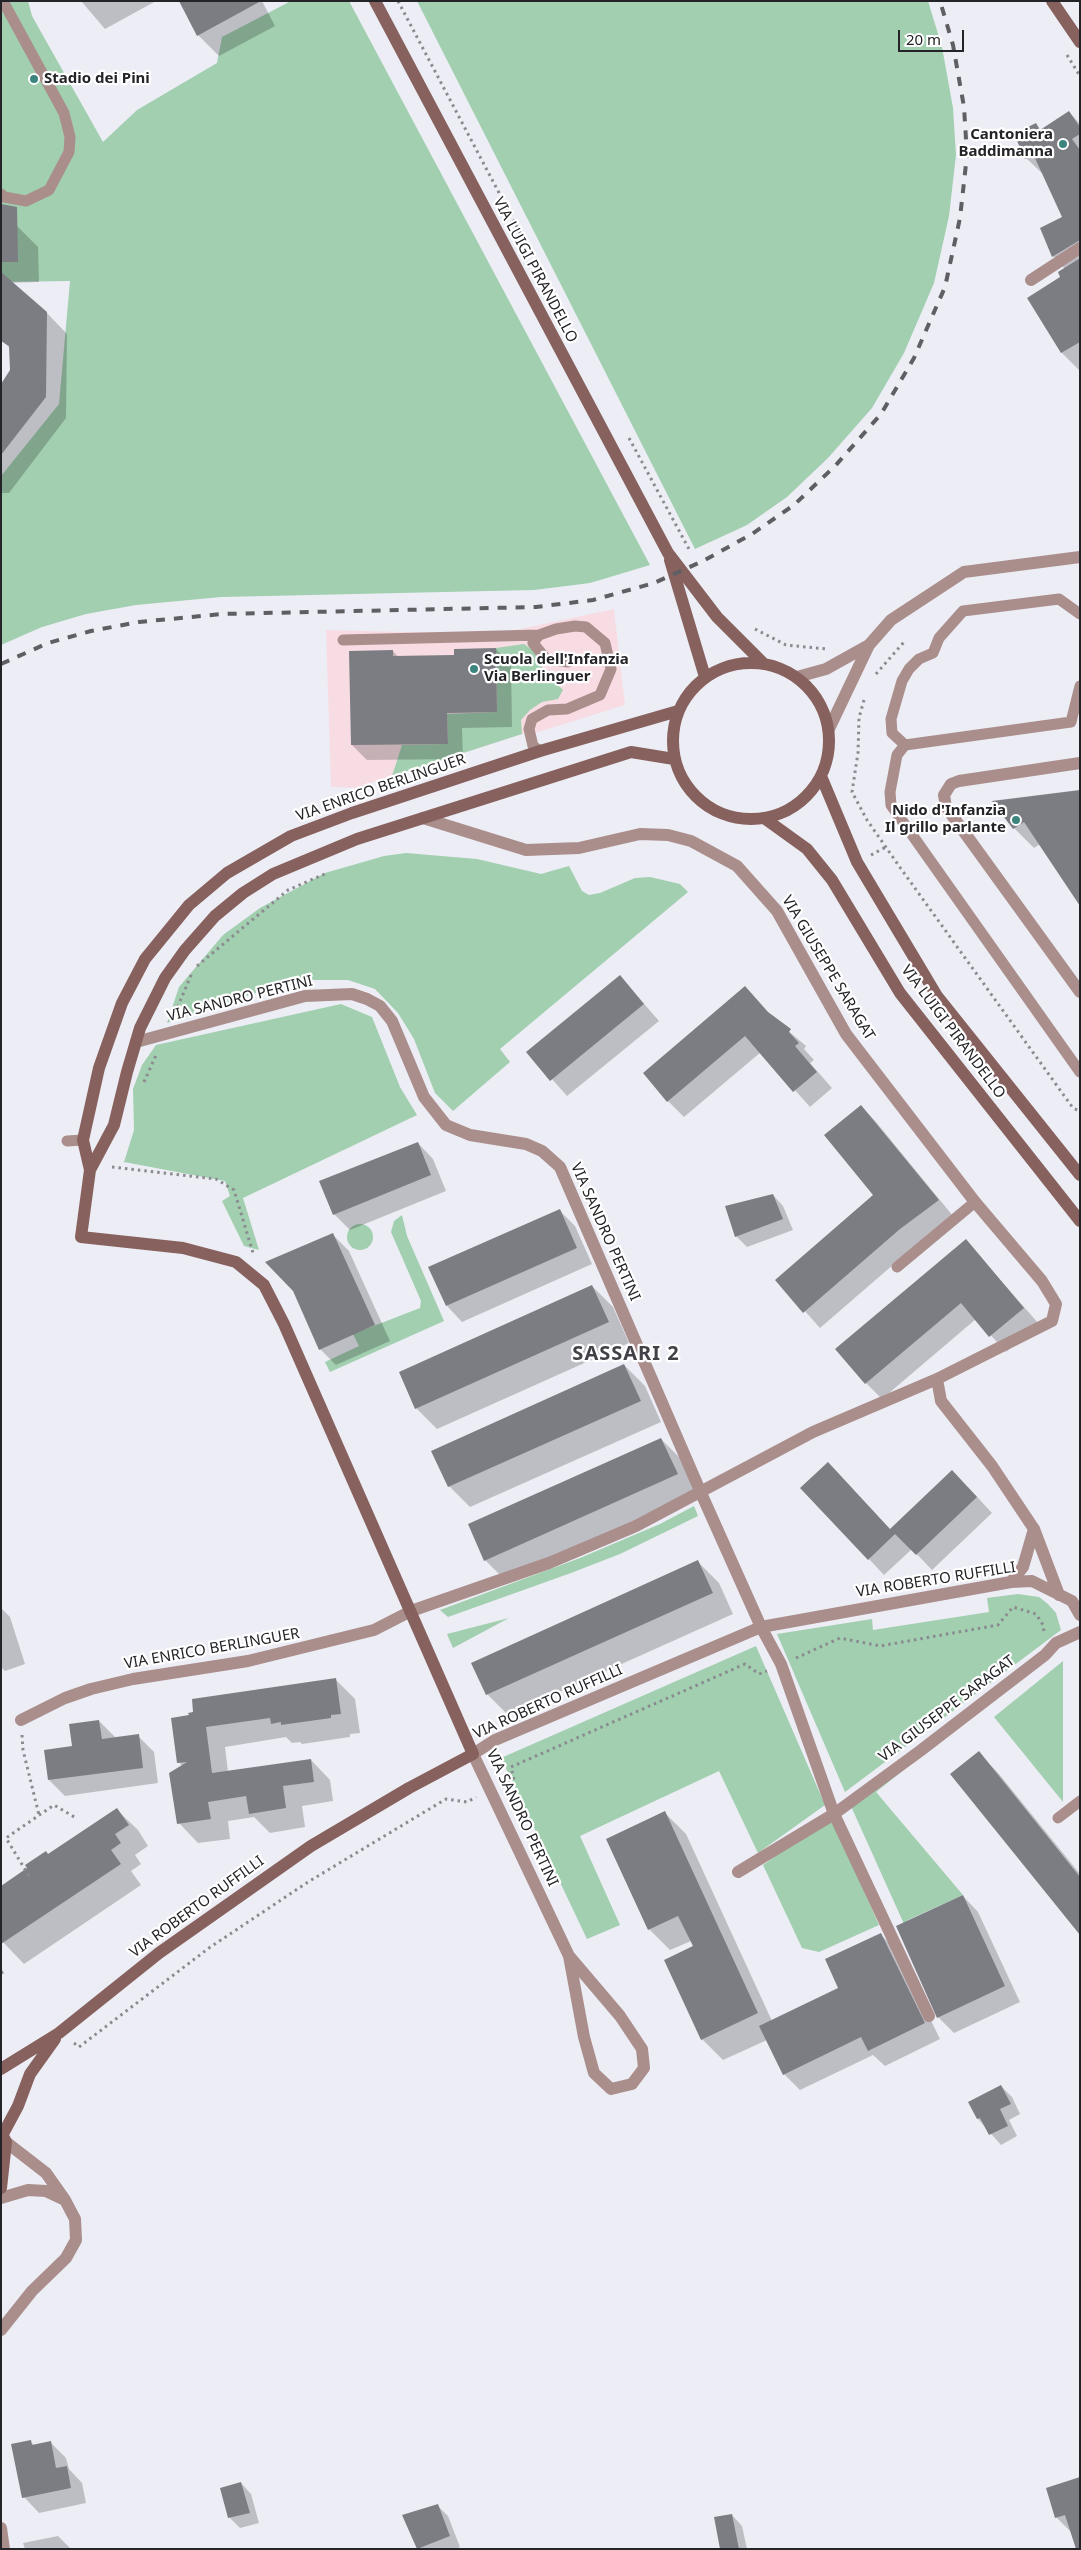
<!DOCTYPE html>
<html>
<head>
<meta charset="utf-8">
<style>
	body { margin:0 }
	#map { position:relative; width:1081px; height:2550px; overflow:hidden; background:#ededf6; font-family:"Noto Sans",sans-serif }
	canvas { display:block }
	.frame { position:absolute; inset:0; border:2px solid #242428; pointer-events:none }
	.scale { position:absolute; left:898px; top:30px; width:66px; height:22px; box-sizing:border-box; border:2px solid #242428; border-top:0; padding-left:6px; font-size:15px; line-height:18px; white-space:nowrap; color:#242428; -webkit-text-stroke:4px #fff; paint-order:stroke }
</style>
</head>
<body>
<div id="map">
<canvas width="1081" height="2550"></canvas>
<div class="frame"></div>
<div class="scale">20 m</div>
</div>
<script>
const ctx = document.querySelector('canvas').getContext('2d');
ctx.lineJoin = 'round';
function fill(path, color) {
  ctx.fillStyle = color;
  ctx.fill(path, 'evenodd');
}
function shape(rows) {
  const path = new Path2D();
  for (const r of rows) {
    if (r.length === 3) {
      path.moveTo(r[0] + r[2], r[1]);
      path.arc(r[0], r[1], r[2], 0, 2 * Math.PI);
      continue;
    }
    path.moveTo(r[0], r[1]);
    for (let i = 2; i < r.length; i += 2) path.lineTo(r[i], r[i + 1]);
  }
  return path;
}
function stroke(path, color, width, dash) {
  ctx.strokeStyle = color;
  ctx.lineWidth = width;
  ctx.lineCap = dash ? 'butt' : 'round';
  ctx.setLineDash(dash || []);
  ctx.stroke(path);
}
function drawText(font, color, halo, rows, align = 'center') {
  ctx.font = font + ' "Noto Sans",sans-serif';
  ctx.lineWidth = 4.5;
  ctx.setLineDash([]);
  ctx.textBaseline = 'middle';
  ctx.strokeStyle = halo;
  ctx.fillStyle = color;
  for (const [text, x, y, turn = 0] of rows) {
    ctx.save();
    ctx.translate(x, y);
    ctx.rotate((+turn || 0) * Math.PI / 180);
    ctx.textAlign = isNaN(turn) ? turn : align;
    if (halo) ctx.strokeText(text, 0, 0);
    ctx.fillText(text, 0, 0);
    ctx.restore();
  }
}
fill(shape([
	[614,609,625,705,539,732,522,734,355,788,331,787,326,630,446,633,511,631]
]), '#f7dde3');
fill(shape([
	[1,1,28,1,32,16,103,142,137,110,217,63,222,37,291,1,349,1,650,565,590,583,534,590,221,597,136,605,86,614,42,627,1,645,1,476,59,404,70,281,1,282],
	[417,1,928,1,942,47,953,108,956,155,949,216,934,283,904,353,872,408,828,458,787,497,747,525,695,549],
	[524,644,534,651,544,671,563,690,558,699,542,702,530,710,521,720,522,734,392,776,402,745,448,744,447,714,497,712,496,648],
	[406,853,477,859,541,874,569,866,582,891,589,895,600,893,635,878,650,877,680,884,688,892,500,1049,510,1062,453,1111,435,1093,414,1039,398,1013,375,989,348,980,313,980,267,989,167,1023,179,987,223,935,260,908,325,873,384,856],
	[341,1004,372,1017,400,1087,417,1115,243,1198,259,1250,244,1246,222,1201,230,1196,225,1181,124,1162,134,1130,133,1089,142,1065,156,1045],
	[402,1215,407,1236,444,1321,330,1372,325,1362,359,1346,353,1334,420,1308,421,1301,391,1232,394,1221],
	[360,1237,13],
	[694,1506,698,1516,620,1554,571,1573,448,1617,440,1610,580,1558,660,1524],
	[1018,1594,1039,1597,1048,1604,1056,1613,1061,1630,845,1792,777,1634,872,1619,873,1630,989,1612,987,1598],
	[509,1618,453,1648,447,1634],
	[756,1646,825,1805,758,1853,719,1771,580,1836,620,1925,587,1939,501,1758],
	[1057,1648,876,1792,963,1895,908,1920,904,1924,850,1804],
	[1063,1661,1063,1802,994,1717],
	[831,1817,879,1925,819,1952,802,1948,763,1865]
]), '#a1cfaf');
fill(shape([
	[81,1,156,1,105,29],
	[180,1,262,1,275,26,219,56,198,35],
	[1069,112,1080,124,1079,370,1062,353,1029,299,1062,278,1065,269,1053,256,1064,218,1044,175,1026,158,1036,125,1041,130],
	[17,226,38,247,39,282,1,283,1,227],
	[46,312,67,334,66,418,9,493,1,493,1,386,11,370,10,348,1,340],
	[496,649,511,665,512,727,462,728,463,759,367,760,352,745,393,651,399,658,456,656],
	[1080,792,1040,844,1034,848,1014,828,994,802],
	[620,976,659,1021,567,1096,528,1052],
	[745,988,773,1018,806,1046,804,1049,814,1060,810,1063,832,1088,810,1107,761,1052,684,1117,668,1101],
	[861,1106,876,1122,953,1216,916,1245,820,1328,777,1280,874,1195],
	[418,1143,433,1159,446,1191,350,1230,334,1214],
	[773,1195,783,1206,793,1230,747,1247,736,1236],
	[559,1210,575,1226,592,1264,462,1322,447,1306],
	[333,1235,349,1251,390,1341,336,1365,320,1349,294,1290],
	[966,1241,1039,1324,1006,1352,976,1319,882,1399,866,1383],
	[592,1286,613,1307,629,1343,437,1429,416,1408],
	[624,1365,645,1386,661,1422,470,1507,449,1486],
	[661,1439,682,1460,698,1496,506,1581,485,1560],
	[968,1487,992,1513,932,1570,912,1549,884,1575,869,1559,891,1530],
	[698,1562,719,1583,733,1614,508,1715,487,1694],
	[1,1608,10,1617,25,1664,5,1671,1,1667],
	[335,1679,355,1699,360,1733,350,1734,350,1737,302,1744,300,1742,292,1743,286,1737,225,1747,228,1772,311,1760,330,1780,333,1801,302,1806,305,1827,270,1833,254,1817,228,1821,230,1839,198,1843,179,1823,182,1766,179,1762,190,1716],
	[99,1721,115,1737,138,1736,154,1752,158,1783,65,1796,49,1780,73,1747],
	[979,1753,999,1774,1080,1874,1080,1933],
	[117,1810,138,1830,148,1846,135,1855,141,1864,131,1871,141,1885,24,1964,1,1940],
	[665,1813,686,1834,772,2021,840,1988,881,1935,897,1951,940,2039,885,2066,873,2055,800,2090,784,2074,767,2040,723,2060,702,2039,694,1947,691,1941,670,1950,649,1929],
	[963,1896,978,1912,1020,2002,954,2033,938,2017],
	[1001,2086,1012,2097,1020,2114,1009,2120,1017,2136,1001,2145,978,2119],
	[31,2442,35,2446,50,2442,66,2458,69,2469,82,2483,86,2503,39,2513,24,2497],
	[1080,2478,1072,2533,1056,2517],
	[241,2483,251,2494,259,2523,240,2528,230,2518,221,2489],
	[437,2505,448,2516,460,2547,455,2549,418,2549,404,2516],
	[732,2515,742,2526,747,2549,722,2549],
	[58,2536,71,2549,25,2549,23,2543]
]), '#0003');
fill(shape([
	[179,1,261,1,197,36],
	[1069,111,1080,127,1080,134,1072,139,1080,150,1080,240,1052,257,1040,228,1062,217,1034,156,1025,159,1014,134,1036,123,1040,130],
	[1,204,17,207,18,262,1,262],
	[1080,258,1080,342,1061,353,1027,298,1060,277,1058,272],
	[1,272,47,312,46,397,1,455,1,384,10,370,9,346,1,341],
	[496,648,497,712,447,713,448,744,351,745,349,651,393,650,393,656,454,655,454,649],
	[1080,790,1080,906,1024,822,1013,829,992,801],
	[620,975,644,1004,550,1081,526,1052],
	[745,986,768,1012,791,1029,789,1032,799,1043,795,1046,817,1072,793,1092,745,1036,667,1102,643,1073],
	[861,1105,939,1200,900,1229,803,1313,775,1280,873,1195,824,1135],
	[418,1142,431,1175,333,1215,319,1181],
	[773,1194,783,1219,735,1237,725,1206],
	[560,1209,577,1248,446,1306,428,1267],
	[333,1233,375,1325,319,1350,293,1291,265,1262],
	[966,1239,1024,1308,989,1337,961,1303,865,1384,835,1349],
	[592,1285,609,1322,415,1409,399,1372],
	[624,1364,641,1401,448,1487,431,1451],
	[661,1438,678,1474,484,1561,468,1524],
	[828,1462,890,1529,952,1470,977,1497,916,1555,893,1532,895,1534,868,1560,800,1488],
	[698,1560,713,1593,486,1695,471,1663],
	[336,1678,341,1714,331,1715,331,1718,281,1725,281,1722,271,1724,270,1718,206,1727,212,1773,311,1759,314,1782,283,1786,286,1808,249,1814,246,1796,208,1802,211,1819,177,1824,169,1773,187,1762,177,1763,171,1718,189,1715,188,1713,193,1712,192,1699],
	[99,1720,102,1739,139,1734,143,1768,48,1780,44,1750,72,1746,69,1724],
	[979,1751,1080,1877,1080,1935,950,1774],
	[117,1808,129,1825,115,1834,121,1843,111,1850,121,1864,1,1944,1,1886,27,1868,25,1865,46,1851,48,1854],
	[665,1811,758,2013,701,2040,664,1960,693,1946,678,1916,648,1930,606,1839],
	[963,1895,1005,1986,937,2018,896,1926],
	[881,1933,925,2023,868,2051,861,2037,783,2075,759,2026,838,1988,825,1959],
	[1001,2085,1011,2104,1000,2109,1008,2126,989,2135,980,2118,977,2119,968,2102],
	[31,2440,32,2445,51,2441,56,2468,67,2466,71,2488,22,2498,11,2444],
	[1080,2477,1080,2548,1076,2549,1065,2515,1055,2518,1046,2488],
	[241,2482,250,2513,228,2518,220,2488],
	[438,2504,450,2536,417,2549,402,2515],
	[732,2514,739,2549,720,2549,714,2517]
]), '#7c7c83');
stroke(shape([
	[398,1,547,284],
	[1067,55,1080,76],
	[629,438,690,551],
	[755,629,786,645,827,649],
	[876,674,904,642],
	[864,700,859,718,858,753,852,792,867,820,899,866,1073,1108,1080,1111],
	[871,855,886,847],
	[197,966,288,890,327,873],
	[175,1013,192,973],
	[144,1082,157,1053],
	[112,1167,216,1179,234,1190,253,1253],
	[796,1658,840,1638,880,1646,998,1625,1013,1607,1036,1614,1043,1625,1044,1632],
	[22,1735,23,1750,39,1815],
	[508,1781,514,1780,511,1767,745,1664,759,1674,767,1671],
	[29,1876,6,1838,54,1805,76,1818],
	[1,1973,5,1971],
	[74,2043,79,2047,209,1948,308,1882,446,1799,467,1802,476,1797]
]), '#8a8a90', 3, [2.5, 4]);
stroke(shape([
	[1,194,4,197,26,201,49,190,69,152,70,137,64,113,3,1],
	[343,640,539,635],
	[1080,686,1071,722,905,745,897,755,890,792,891,805,1080,1072],
	[905,745,892,733,891,719,902,681,909,669,919,659,933,653,939,638,963,611,1059,599,1080,614],
	[540,751,533,746,529,729,532,719,548,710,567,709,600,695,611,669,605,643,586,627,575,626,556,629,539,635,533,643,546,659,568,662],
	[67,1141,83,1140],
	[897,1267,975,1202],
	[1058,1818,1080,1801]
]), '#aa8e8c', 11);
stroke(shape([
	[1031,280,1080,248],
	[797,677,826,669,869,645],
	[829,729,869,645,891,620,964,572,1080,557],
	[1080,763,959,781,951,784,944,795,946,807,1080,992],
	[136,1042,305,996,352,994,367,999,380,1006,392,1021,424,1097,446,1125,470,1135,526,1144,542,1151,560,1167,701,1493,761,1627,781,1664,834,1814,929,2016],
	[937,1379,941,1401,992,1466,1034,1529,1059,1595],
	[1011,1582,1023,1567,1034,1529],
	[21,1720,65,1698,91,1689,133,1679,248,1661,374,1630,411,1611,549,1563,636,1526,813,1432,937,1379,1052,1321,1056,1304,1042,1281,975,1202,846,1034,777,911,737,866,691,841,668,835,640,834,579,848,526,850,423,818],
	[738,1872,834,1814,920,1751,1045,1655,1056,1643,1080,1632],
	[569,1956,584,2037,594,2073,611,2089,632,2084,644,2068,642,2049,620,2016,569,1956,473,1754,495,1740,761,1627,1011,1582,1032,1581,1072,1601,1080,1615],
	[1,2198,28,2190,46,2191,63,2199],
	[1,2330,32,2291,66,2258,76,2240,75,2219,65,2200,46,2173,6,2142],
	[1,2528,4,2549]
]), '#aa8e8c', 12);
stroke(shape([
	[375,1,668,553,717,617,763,663],
	[1052,1,1080,42],
	[670,560,705,677],
	[751,741,78],
	[821,776,857,862,937,996,1080,1175],
	[764,818,807,849,832,880,900,993,1080,1221],
	[90,1170,114,1125,127,1072,140,1028,165,978,185,950,215,916,243,893,273,874,357,839,631,752,674,759],
	[1,2069,59,2033,159,1953,311,1846,409,1788,473,1754,284,1324,264,1285,236,1262,183,1248,81,1237,90,1170,83,1140,99,1068,122,1003,145,959,189,905,227,873,291,836,352,813,540,751,678,711],
	[1,2132,6,2142,1,2188],
	[3,2134,18,2106,30,2074,55,2039]
]), '#87615d', 12);
stroke(shape([
	[1,664,48,643,91,631,139,622,222,614,536,607,593,600,654,583,703,561,752,534,794,505,836,465,881,414,914,358,945,287,960,218,967,155,964,107,953,45,940,1]
]), '#5e5e63', 4, [9, 9]);
for (const [x, y, r, color] of [
	[34,79,5,"#3c847e"],
	[1063,144,5,"#3c847e"],
	[474,669,5,"#3c847e"],
	[1016,820,5,"#3c847e"]
]) {
  const dot = new Path2D();
  dot.arc(x, y, r, 0, 2 * Math.PI);
  ctx.fillStyle = color;
  ctx.fill(dot);
  stroke(dot, '#fff', 2);
}
drawText('bold 15px', '#242428', '#fff', [
	["Stadio dei Pini",44,79],
	["Cantoniera",1053,135,"right"],
	["Baddimanna",1053,152,"right"],
	["Scuola dell'Infanzia",484,660],
	["Via Berlinguer",484,677],
	["Nido d'Infanzia",1006,811,"right"],
	["Il grillo parlante",1006,828,"right"]
], 'left');
drawText('15px', '#242428', '#fff', [
	["VIA LUIGI PIRANDELLO",535,270,62],
	["VIA ENRICO BERLINGUER",381,788,-19],
	["VIA GIUSEPPE SARAGAT",828,968,59],
	["VIA SANDRO PERTINI",240,999,-14],
	["VIA LUIGI PIRANDELLO",953,1032,53],
	["VIA SANDRO PERTINI",605,1232,66],
	["VIA ROBERTO RUFFILLI",936,1580,-9],
	["VIA ENRICO BERLINGUER",212,1649,-10],
	["VIA ROBERTO RUFFILLI",548,1702,-24],
	["VIA GIUSEPPE SARAGAT",947,1709,-37],
	["VIA SANDRO PERTINI",522,1818,65],
	["VIA ROBERTO RUFFILLI",197,1907,-36]
]);
ctx.letterSpacing = '1px';
drawText('bold 20px', '#414148', '#fff', [
	["SASSARI 2",626,1354]
]);
ctx.letterSpacing = '0px';
</script>
</body>
</html>
